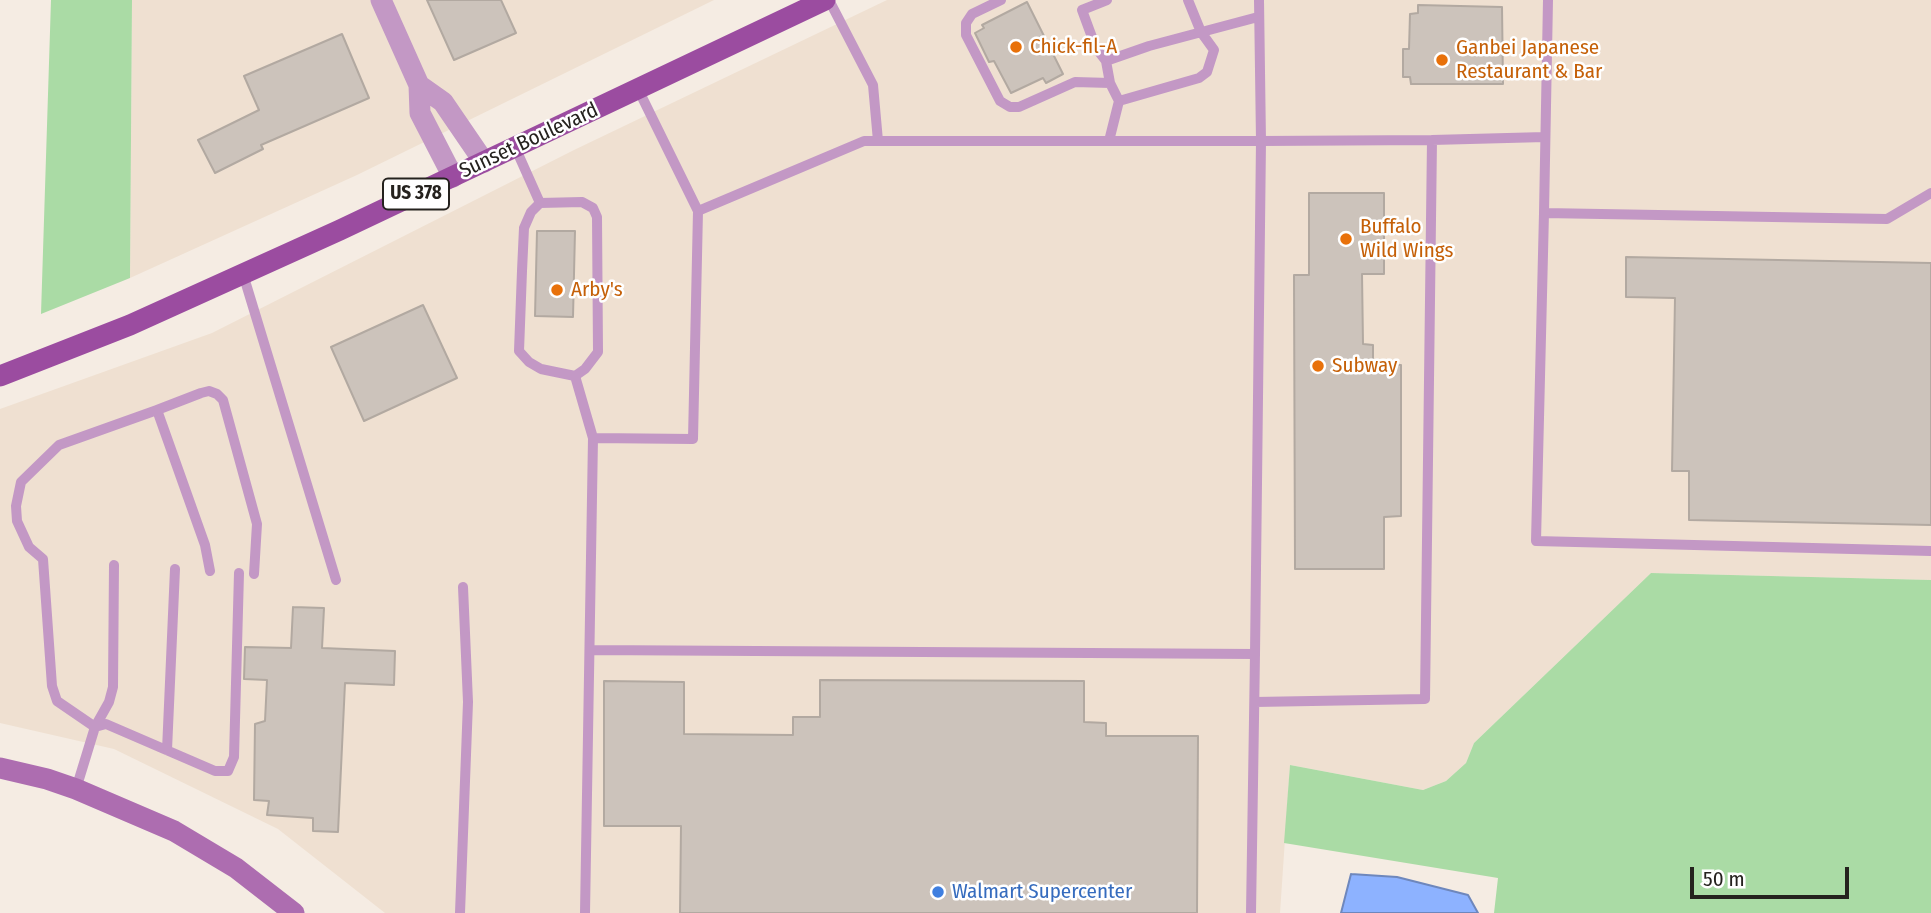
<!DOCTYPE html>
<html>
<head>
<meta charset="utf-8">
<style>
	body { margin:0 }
	#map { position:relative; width:1931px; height:913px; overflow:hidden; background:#f5ece3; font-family:"Fira Sans Condensed",sans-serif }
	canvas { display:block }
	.scale { position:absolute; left:1690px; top:867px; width:159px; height:32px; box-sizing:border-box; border:4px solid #25221e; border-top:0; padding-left:9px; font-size:21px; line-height:24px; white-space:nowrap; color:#25221e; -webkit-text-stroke:5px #fff; paint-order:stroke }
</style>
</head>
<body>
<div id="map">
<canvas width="1931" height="913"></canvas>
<div class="scale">50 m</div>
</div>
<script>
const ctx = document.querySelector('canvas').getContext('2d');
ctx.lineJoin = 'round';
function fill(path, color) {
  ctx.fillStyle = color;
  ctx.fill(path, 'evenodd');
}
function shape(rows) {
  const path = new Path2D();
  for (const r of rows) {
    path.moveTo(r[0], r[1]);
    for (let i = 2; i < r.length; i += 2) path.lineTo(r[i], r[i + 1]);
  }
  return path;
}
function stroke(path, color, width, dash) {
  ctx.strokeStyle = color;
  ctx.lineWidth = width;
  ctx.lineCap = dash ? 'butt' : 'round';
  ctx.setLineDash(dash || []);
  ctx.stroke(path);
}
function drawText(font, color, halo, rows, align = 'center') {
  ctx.font = font + ' "Fira Sans Condensed",sans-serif';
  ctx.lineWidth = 5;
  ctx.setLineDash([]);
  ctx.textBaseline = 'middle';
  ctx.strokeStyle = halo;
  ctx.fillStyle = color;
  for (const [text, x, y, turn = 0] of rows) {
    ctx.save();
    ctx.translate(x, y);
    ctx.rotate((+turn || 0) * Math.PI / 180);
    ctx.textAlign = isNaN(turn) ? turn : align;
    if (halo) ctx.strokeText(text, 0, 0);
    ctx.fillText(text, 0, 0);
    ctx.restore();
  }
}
fill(shape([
	[132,0,714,0,357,175,130,278],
	[887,0,1931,0,1931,580,1651,573,1474,743,1466,763,1446,781,1423,790,1290,765,1280,913,385,913,278,829,114,749,0,723,0,409,212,333,574,150]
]), '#efe0d1');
fill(shape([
	[51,0,132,0,130,278,41,314],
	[1651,573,1931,580,1931,913,1494,913,1498,878,1284,843,1290,765,1423,790,1446,781,1466,763,1474,743]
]), '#aadba5');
const water = shape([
	[1351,874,1397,877,1468,895,1478,913,1341,913,1351,874]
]);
fill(water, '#8db2ff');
stroke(water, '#6e87bc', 2);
const building = shape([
	[427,0,501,0,516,33,454,60,427,0],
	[1027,2,1063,74,1046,83,1043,78,1011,93,994,61,989,62,975,33,984,28,982,25,1027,2],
	[1418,5,1502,7,1503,84,1411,84,1410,77,1403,77,1403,49,1409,49,1410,14,1418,13,1418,5],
	[342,34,369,98,261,145,263,149,215,173,198,140,259,110,244,76,342,34],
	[1309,193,1384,193,1384,274,1362,274,1363,344,1373,345,1373,365,1401,365,1401,516,1384,517,1384,569,1295,569,1294,275,1309,275,1309,193],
	[537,231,575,231,573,317,535,316,537,231],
	[1626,257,1931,263,1931,525,1689,520,1689,471,1672,471,1675,298,1626,297,1626,257],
	[423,305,457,378,364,421,331,347,423,305],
	[293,607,324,608,322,648,395,651,394,685,345,683,338,832,313,831,313,818,267,815,269,801,254,800,255,724,265,721,267,680,244,679,245,647,291,648,293,607],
	[820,680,1084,681,1084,722,1106,723,1106,736,1198,736,1197,913,680,913,681,826,604,826,604,681,684,682,684,734,793,735,793,717,820,717,820,680]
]);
fill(building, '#ccc3bb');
stroke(building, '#b2a9a1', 2);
stroke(shape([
	[829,0,873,85,878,141],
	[1001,0,972,14,966,23,966,35,1000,101,1010,107,1019,107,1075,82,1110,83],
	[1107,0,1082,10,1096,48,1106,61,1149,46,1258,17],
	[1548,0,1544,213,1887,219,1931,193],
	[1106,61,1110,83,1119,101,1109,141],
	[1119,101,1199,78,1207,72,1214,50,1201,32,1188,0],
	[1432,140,1545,137],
	[515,147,540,203],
	[582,202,593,208,597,217,598,352,585,369,575,376,541,369,529,362,519,351,522,271,524,228,531,212,540,203,582,202],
	[1544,213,1536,541,1931,551],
	[243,274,336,580],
	[575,376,593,438,585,913],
	[157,410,201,393,209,391,217,394,223,400,257,524,254,574],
	[593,438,693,439,698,211],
	[114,565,113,687,109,702,95,727,57,701,52,686,43,559,29,547,17,521,16,506,21,482,59,445,157,410,205,545,210,571],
	[590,650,1255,654,1261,141,864,141,698,211,638,89],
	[1255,702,1425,699,1432,140,1261,141,1259,0],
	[167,750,175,569],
	[76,789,95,727,106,724,215,771,228,771,234,757,239,573],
	[460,913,468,702,463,587],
	[1251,913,1255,654]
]), '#c398c5', 10);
stroke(shape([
	[381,0,419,85,420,113,453,177],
	[419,85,443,102,484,162]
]), '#c398c5', 21);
stroke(shape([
	[0,768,47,779,76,789,174,831,236,868,294,913]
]), '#ad6db0', 21);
stroke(shape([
	[0,376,130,325,340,230,825,0]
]), '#9b4ca0', 21);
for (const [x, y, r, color] of [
	[1016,47,7,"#e8710a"],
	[1442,60,7,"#e8710a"],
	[1346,239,7,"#e8710a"],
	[557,290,7,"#e8710a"],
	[1318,366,7,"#e8710a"],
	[938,892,7,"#3f7fe0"]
]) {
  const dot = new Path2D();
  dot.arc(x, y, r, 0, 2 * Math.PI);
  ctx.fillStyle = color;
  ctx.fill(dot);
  stroke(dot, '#fff', 2.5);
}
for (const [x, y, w] of [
	[416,194,66]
]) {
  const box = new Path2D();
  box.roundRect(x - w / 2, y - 15.5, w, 31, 5);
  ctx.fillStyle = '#fff';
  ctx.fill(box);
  stroke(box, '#25221e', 2);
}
drawText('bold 19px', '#25221e', null, [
	["US 378",416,194]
]);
drawText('21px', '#c56008', '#fff', [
	["Chick-fil-A",1030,47],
	["Ganbei Japanese",1456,48],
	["Restaurant & Bar",1456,72],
	["Buffalo",1360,227],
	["Wild Wings",1360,251],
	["Arby's",571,290],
	["Subway",1332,366]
], 'left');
drawText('21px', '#25221e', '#fff', [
	["Sunset Boulevard",529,141,-25]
]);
drawText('21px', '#366cbe', '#fff', [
	["Walmart Supercenter",952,892]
], 'left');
</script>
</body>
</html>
